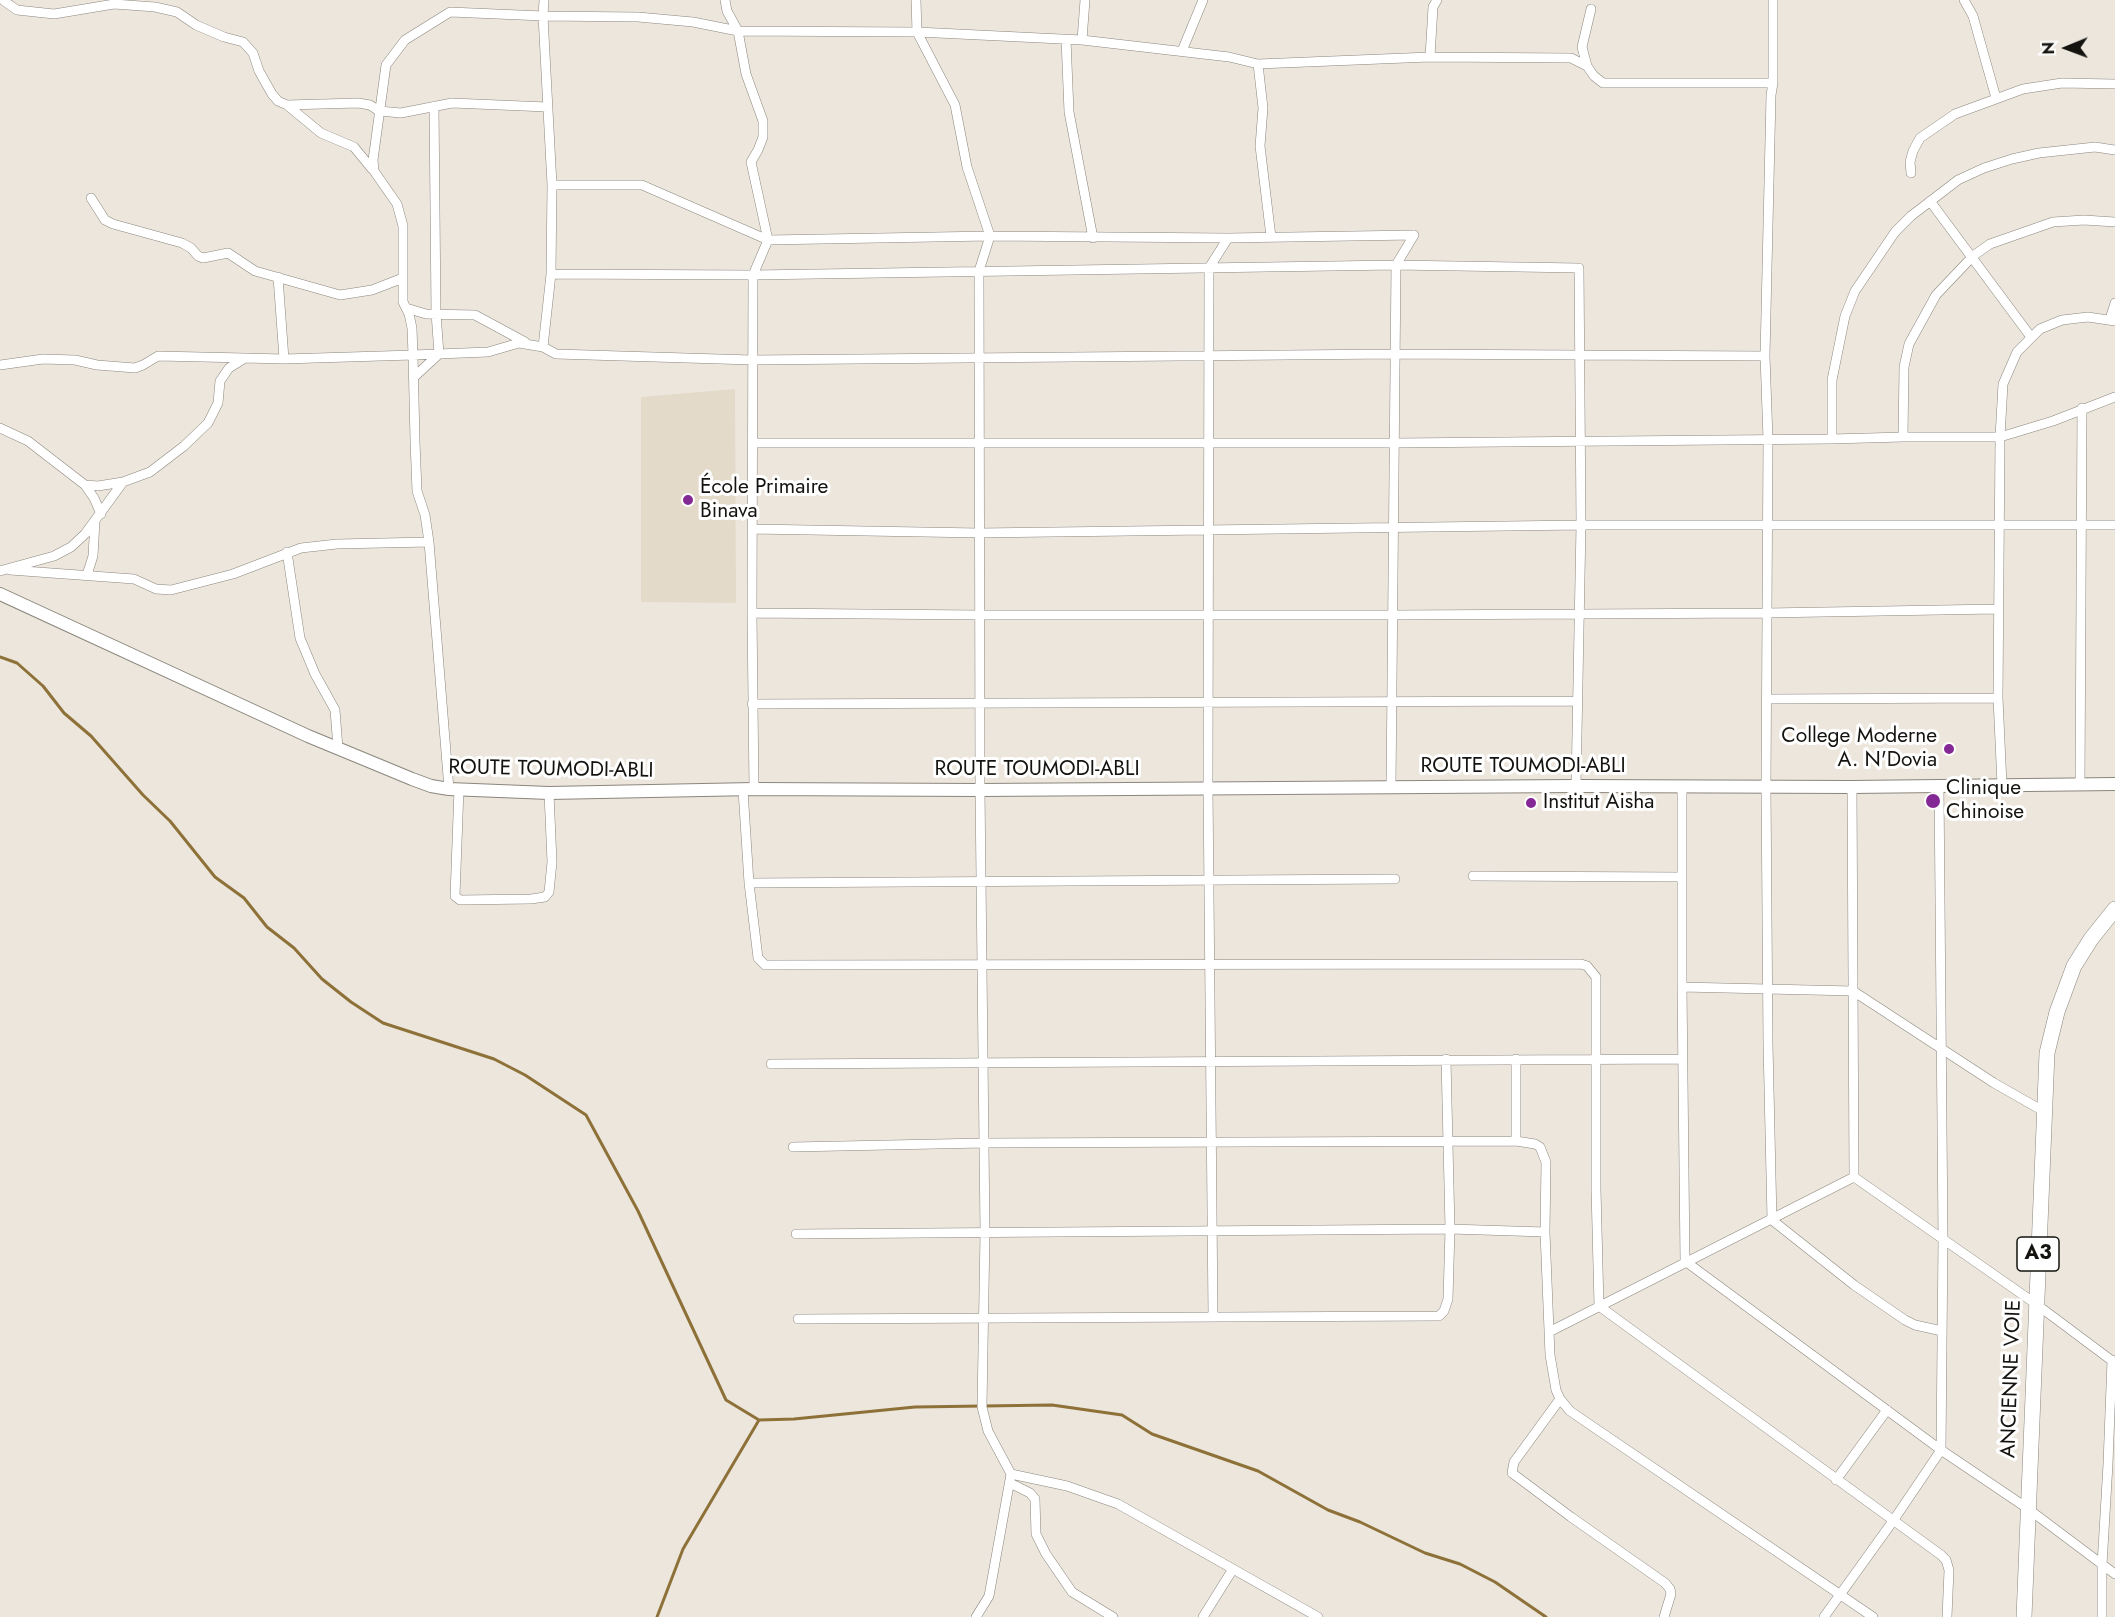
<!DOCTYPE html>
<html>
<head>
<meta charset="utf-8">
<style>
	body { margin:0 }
	#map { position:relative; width:2115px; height:1617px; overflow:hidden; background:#ece6dc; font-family:Jost,sans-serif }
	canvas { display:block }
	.north { position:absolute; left:2037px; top:18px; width:60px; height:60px; -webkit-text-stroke:4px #fff; paint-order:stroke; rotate:269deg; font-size:16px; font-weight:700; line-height:24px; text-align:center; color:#14130f }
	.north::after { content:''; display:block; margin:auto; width:21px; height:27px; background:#14130f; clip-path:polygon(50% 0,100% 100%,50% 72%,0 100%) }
</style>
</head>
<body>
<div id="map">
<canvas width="2115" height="1617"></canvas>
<div class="north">N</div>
</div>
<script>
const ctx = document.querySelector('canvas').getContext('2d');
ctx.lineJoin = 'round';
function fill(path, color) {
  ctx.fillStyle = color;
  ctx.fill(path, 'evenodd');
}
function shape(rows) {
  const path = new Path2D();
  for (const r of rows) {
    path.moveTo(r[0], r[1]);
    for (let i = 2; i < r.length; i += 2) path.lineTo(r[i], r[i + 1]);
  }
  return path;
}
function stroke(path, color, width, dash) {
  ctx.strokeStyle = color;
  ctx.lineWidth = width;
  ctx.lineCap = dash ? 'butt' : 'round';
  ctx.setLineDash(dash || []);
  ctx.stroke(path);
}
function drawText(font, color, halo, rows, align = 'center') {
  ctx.font = font + ' Jost,sans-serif';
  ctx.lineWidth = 6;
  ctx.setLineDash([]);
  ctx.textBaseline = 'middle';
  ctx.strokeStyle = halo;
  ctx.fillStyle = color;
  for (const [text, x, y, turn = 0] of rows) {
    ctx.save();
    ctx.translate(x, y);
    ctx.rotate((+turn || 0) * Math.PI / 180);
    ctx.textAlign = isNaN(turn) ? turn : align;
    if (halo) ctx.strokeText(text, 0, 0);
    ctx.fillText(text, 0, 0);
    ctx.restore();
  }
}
fill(shape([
	[735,389,736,603,641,602,641,397]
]), '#e4daca');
stroke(shape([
	[0,657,17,663,43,686,64,713,91,736,143,795,170,821,215,877,244,898,267,927,294,948,322,979,351,1002,383,1023,494,1059,525,1075,586,1115,638,1211,726,1400,759,1420,794,1419,915,1407,1052,1405,1122,1415,1152,1434,1258,1471,1328,1510,1360,1522,1425,1553,1460,1564,1495,1582,1546,1617],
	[657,1617,683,1549,759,1420]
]), '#8d7138', 3);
const minor = shape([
	[544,0,543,16,638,17,693,22,738,31,917,32,1082,40,1229,57,1258,64,1430,57,1571,58,1587,66,1594,76,1603,83,1773,83],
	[725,0,727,11,738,31,746,74,763,121,763,137,758,150,751,162,768,240,753,275,752,613,754,789],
	[916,0,917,32,955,105,967,167,990,236,979,271,980,790,985,1233,982,1407,988,1431,1011,1474,989,1596,976,1617],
	[1773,0,1773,83,1771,95,1765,356,1768,439,1766,787,1768,1044,1772,1220,1854,1285,1905,1320,1915,1325,1942,1331],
	[1964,0,1973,16,1996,98],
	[4,1,17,10,54,14,114,4,155,7,177,12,196,25,224,37,243,42,253,53,259,71,272,94,278,101,287,105,358,103,370,105,379,111,401,113,452,103,547,107],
	[1066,39,1069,112,1093,238],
	[1082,40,1085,0],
	[1182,51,1203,0],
	[1430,57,1433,7,1437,0],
	[1258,64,1263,108,1260,146,1271,237],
	[1587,66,1582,47,1591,9],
	[287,105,321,133,354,147,372,169],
	[1911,173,1910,162,1913,151,1920,138,1955,114,2023,89,2062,83,2115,84],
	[552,185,642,185,768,240,990,236,1228,238,1414,235],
	[91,198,105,220,113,224,182,243,191,248,198,256,203,258,228,253,255,271,340,295,372,290,403,278],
	[1930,201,2031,337],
	[551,274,753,275,1396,265,1579,268,1581,525,1576,786],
	[278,277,284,359],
	[406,308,426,314,475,315,525,342],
	[2110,319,2115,303],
	[543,347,556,354,752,360,1394,354,1765,356],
	[0,365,43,359,75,360,97,365,135,368,143,365,158,356,245,358],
	[413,378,439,354,436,313,434,106],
	[0,428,28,441,85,485,98,486,123,482],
	[1903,437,1904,367,1909,344,1936,295,1973,256,1990,244,2053,222,2084,220,2115,222],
	[1832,439,1832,380,1845,316,1855,291,1895,232,1911,216,1958,180,1984,168,2012,159,2039,153,2095,147,2115,150],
	[753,443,1395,443,1832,439,1903,437,2000,437,2053,421,2115,397],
	[85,485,94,498,101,514],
	[753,529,979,533,1581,525,2115,525],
	[287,552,300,638,315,674,335,710,338,748],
	[10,570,134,579,156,589,171,590,233,574,301,548,337,544,429,542],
	[0,571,54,556,71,547,85,534,123,482,150,472,184,446,208,423,218,403,220,381,229,368,245,358,284,359,413,355,488,352,519,343,543,347,551,274,552,185,543,16,450,12,405,40,386,65,373,160,374,171,397,204,403,226,403,302,409,314,412,328,413,355,415,441,417,491,425,515,429,542,449,789],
	[87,575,93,556,95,521],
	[752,613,980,615,1393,615,1767,613,1998,609],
	[1768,699,1998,698],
	[752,704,1578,701],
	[2080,784,2082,408],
	[2002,785,1998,698,2000,437,2003,384,2017,352,2040,329,2062,320,2088,317,2115,321],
	[1391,786,1396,265,1414,235],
	[1682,787,1682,987,1685,1261,1941,1450,2027,1508,2115,1574],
	[1852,787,1854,1177],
	[459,789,455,896,460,900,531,899,545,897,549,892,552,862,549,793],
	[743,790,749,883,758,958,765,965,1581,964,1587,966,1596,977,1596,1189,1599,1306,1941,1555,1946,1560,1949,1570,1947,1617],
	[1473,876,1681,877],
	[749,883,1395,879],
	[1682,987,1853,991,1994,1083,2045,1112],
	[1516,1059,1516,1141],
	[771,1064,1683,1059],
	[793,1147,984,1143,1516,1141,1535,1144,1540,1147,1546,1162,1545,1232,1550,1355,1556,1390,1560,1399,1570,1411,1586,1422,1873,1617],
	[1854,1177,2036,1304,2115,1363],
	[796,1234,1450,1229,1545,1232],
	[1213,1316,1208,788,1209,268,1228,238],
	[798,1319,1439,1316,1444,1311,1448,1299,1450,1229,1446,1059],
	[1551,1331,1854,1177],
	[1560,1399,1514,1462,1512,1473,1571,1517,1665,1583,1670,1589,1671,1594,1664,1617],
	[1011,1474,1067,1486,1118,1504,1318,1617],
	[1836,1480,1887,1410],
	[1010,1483,1030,1493,1035,1499,1036,1534,1046,1554,1072,1592,1113,1617],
	[1203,1617,1233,1569],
	[1824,1617,1893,1521,1941,1450,1943,1239,1939,786],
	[2102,1617,2102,1565,2108,1464,2112,1360]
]);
const tertiary = shape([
	[0,594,308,736,412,779,431,786,449,789,549,793,754,789,980,790,1576,786,1852,787,2115,784]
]);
const primary = shape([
	[2024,1617,2047,1053,2057,1012,2074,966,2091,939,2115,909]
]);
stroke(minor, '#8b867d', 10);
stroke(tertiary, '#8b867d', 14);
stroke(primary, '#8b867d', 16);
stroke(minor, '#fff', 9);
stroke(tertiary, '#fff', 12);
stroke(primary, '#fff', 15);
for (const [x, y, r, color] of [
	[688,500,6,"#832895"],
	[1949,749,6,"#832895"],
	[1933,801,8,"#832895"],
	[1531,803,6,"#832895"]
]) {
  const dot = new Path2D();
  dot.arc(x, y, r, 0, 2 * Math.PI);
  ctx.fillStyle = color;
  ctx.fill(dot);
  stroke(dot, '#fff', 2);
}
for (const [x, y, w] of [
	[2038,1254,42]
]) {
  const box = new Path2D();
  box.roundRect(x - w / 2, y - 17, w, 34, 4.5);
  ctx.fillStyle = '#fff';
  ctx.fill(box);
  stroke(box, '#14130f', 1.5);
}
drawText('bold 20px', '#14130f', null, [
	["A3",2038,1254]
]);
drawText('21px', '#14130f', '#fff', [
	["École Primaire",700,488],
	["Binava",700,512],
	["College Moderne",1937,737,"right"],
	["A. N'Dovia",1937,761,"right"],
	["Clinique",1946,789],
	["Chinoise",1946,813],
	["Institut Aisha",1543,803]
], 'left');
drawText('21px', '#14130f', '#fff', [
	["ROUTE TOUMODI-ABLI",1523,767],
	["ROUTE TOUMODI-ABLI",551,770,1],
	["ROUTE TOUMODI-ABLI",1037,770],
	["ANCIENNE VOIE",2012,1379,-88]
]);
</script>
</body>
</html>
